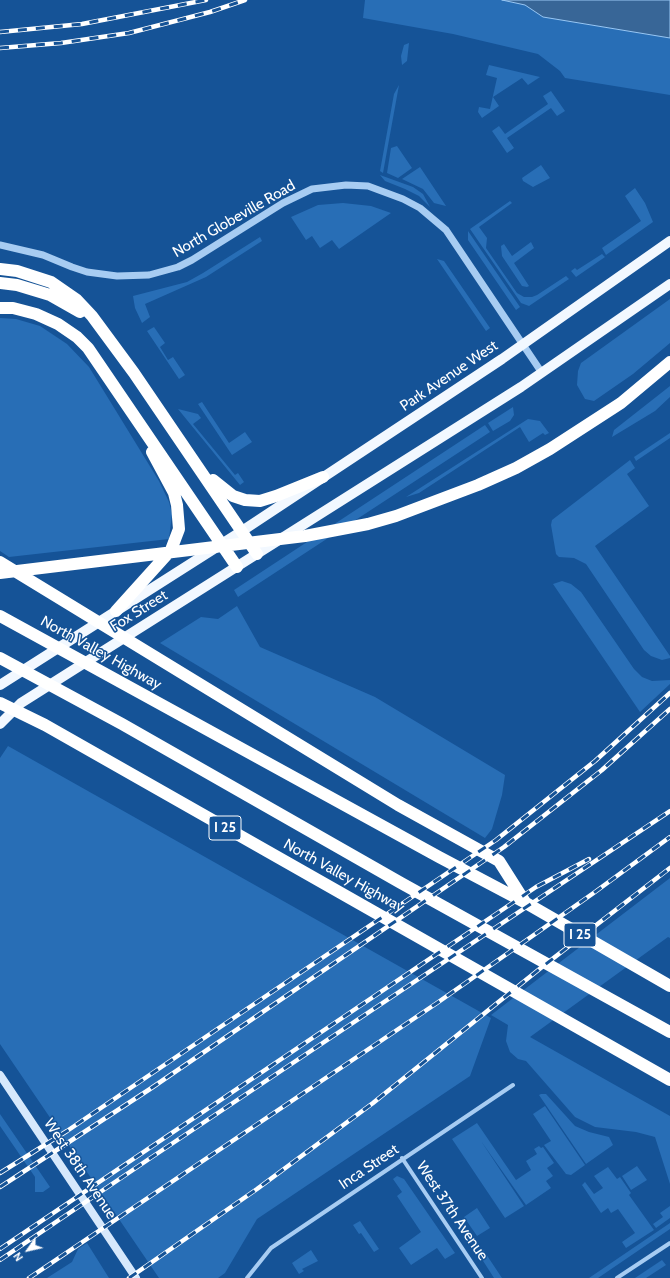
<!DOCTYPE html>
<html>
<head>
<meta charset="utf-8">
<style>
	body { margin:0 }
	#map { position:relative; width:670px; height:1278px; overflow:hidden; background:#155397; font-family:Cabin,sans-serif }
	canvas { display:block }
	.north { position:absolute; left:8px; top:1230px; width:40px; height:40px; -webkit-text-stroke:3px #155397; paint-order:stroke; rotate:236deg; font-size:11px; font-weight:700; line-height:16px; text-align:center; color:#fff }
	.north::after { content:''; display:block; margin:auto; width:14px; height:18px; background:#fff; clip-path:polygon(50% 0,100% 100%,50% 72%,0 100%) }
</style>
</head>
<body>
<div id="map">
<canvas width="670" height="1278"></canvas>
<div class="north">N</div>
</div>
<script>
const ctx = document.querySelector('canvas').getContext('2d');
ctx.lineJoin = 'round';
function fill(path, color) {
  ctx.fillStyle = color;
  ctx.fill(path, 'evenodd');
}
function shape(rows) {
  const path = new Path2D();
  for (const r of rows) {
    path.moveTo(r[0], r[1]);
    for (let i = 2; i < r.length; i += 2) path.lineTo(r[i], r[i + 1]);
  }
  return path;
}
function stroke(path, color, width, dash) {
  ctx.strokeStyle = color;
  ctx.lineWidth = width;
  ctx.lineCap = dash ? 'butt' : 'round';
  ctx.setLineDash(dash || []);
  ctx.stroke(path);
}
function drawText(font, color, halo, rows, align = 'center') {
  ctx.font = font + ' Cabin,sans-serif';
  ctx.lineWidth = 3;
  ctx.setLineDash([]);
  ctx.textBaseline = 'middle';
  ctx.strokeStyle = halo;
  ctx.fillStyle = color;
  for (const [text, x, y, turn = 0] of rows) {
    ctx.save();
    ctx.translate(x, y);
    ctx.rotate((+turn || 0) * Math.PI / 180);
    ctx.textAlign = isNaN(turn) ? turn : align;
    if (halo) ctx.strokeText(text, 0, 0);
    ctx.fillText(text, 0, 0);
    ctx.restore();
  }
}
fill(shape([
	[365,0,502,0,525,5,543,17,670,38,670,95,565,78,560,71,538,54,453,34,363,18],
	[409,43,407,61,402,65,401,56,404,45],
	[489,65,540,77,528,85,522,78,493,97,499,106,482,118,478,112,479,107,490,109,497,78,486,75],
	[399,85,383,173,380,171,394,94],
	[551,91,565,111,557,116,551,108,507,138,514,148,507,153,492,131,499,126,505,134,548,104,543,96],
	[397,146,412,168,398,178,387,173,391,148],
	[541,165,550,178,533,187,523,181,522,178],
	[420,167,446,206,434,203,423,189,402,179],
	[380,175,413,187,423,194,430,207,419,196,405,189,385,181],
	[635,188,645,203,653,222,606,255,602,248,641,221,625,196],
	[510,201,512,203,479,227,487,238,486,248,517,293,524,297,532,297,537,295,566,276,569,279,529,306,521,303,470,229],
	[343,203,371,206,391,213,339,249,332,240,320,248,312,236,306,240,291,217,318,205],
	[468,231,520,307,516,310,468,240],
	[260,237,262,241,206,277,145,304,150,317,142,323,135,308,133,296,187,282,203,273],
	[531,242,534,248,514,263,529,286,527,287,522,286,502,256,501,246,504,244,512,256],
	[602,254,605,257,576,277,571,271,575,268,577,270],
	[437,259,444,261,490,328,486,331],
	[670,299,670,343,633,374,594,401,585,399,577,385,578,371,581,363],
	[0,318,16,319,40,326,67,344,89,367,159,481,169,502,172,514,169,539,9,557,0,551],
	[154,327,165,343,160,347,168,360,173,357,185,375,179,379,147,331],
	[670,386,670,397,655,411,612,437,614,430],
	[202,402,229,443,245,432,252,442,232,455,198,404],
	[513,407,514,415,510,421,493,431,488,423],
	[178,409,198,414,201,418,193,424,235,475,238,473,244,482,240,485],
	[528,419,540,421,549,433,545,435,543,433,529,442,520,427,419,493,406,497],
	[485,425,490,432,238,597,234,590],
	[670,433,670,438,636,461,634,457],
	[630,460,635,468,627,474,649,506,595,546,670,656,670,658,662,660,651,656,644,650,586,564,574,558,559,557,556,554,551,525,552,520],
	[562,581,571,584,581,592,634,669,642,677,652,681,670,680,670,684,640,712,553,584],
	[237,606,260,647,375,697,505,775,502,795,492,829,485,838,160,643,201,617,218,619],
	[8,746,491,1018,470,1076,257,1219,225,1273,218,1278,159,1278,0,1044,0,758],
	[670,878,670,938,668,937,530,1037,670,1116,670,1184,655,1137,636,1132,595,1127,575,1117,526,1061,518,1059,510,1052,506,1041,508,1025,491,1015],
	[541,1094,546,1094,575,1126,589,1132,609,1137,613,1145,586,1164,539,1095],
	[545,1106,585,1165,571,1175,566,1174,544,1145,551,1141,533,1114],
	[0,1114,50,1187,43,1192,35,1192,35,1177,0,1126],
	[477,1123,516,1180,531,1170,526,1161,537,1154,534,1149,539,1146,541,1148,543,1147,554,1163,547,1168,553,1176,546,1181,551,1188,526,1205,481,1141,524,1206,505,1218,452,1139],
	[637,1166,647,1180,631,1190,622,1176],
	[608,1167,617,1179,620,1177,631,1193,629,1195,654,1230,626,1248,622,1242,635,1233,618,1209,611,1213,608,1208,601,1213,582,1185,585,1182,594,1194,603,1188,594,1176],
	[397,1176,404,1179,455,1253,445,1259,437,1248,411,1265,399,1248,421,1232,397,1196,402,1192,393,1179],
	[670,1206,670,1218,656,1228,653,1224,663,1217,660,1213],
	[477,1208,490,1228,477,1236,464,1217],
	[360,1221,379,1249,374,1252,361,1233,359,1234,353,1225],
	[670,1223,670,1229,598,1278,589,1278],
	[87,1243,109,1278,47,1278,72,1262,78,1249],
	[482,1248,502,1278,494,1278,478,1253],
	[311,1250,318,1261,302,1269,304,1271,299,1274,292,1263],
	[662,1260,666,1265,646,1278,635,1278]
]), '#286eb6');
const water = shape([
	[502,0,670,0,670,38,543,17,525,5,502,0]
]);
fill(water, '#386697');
stroke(water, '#99c8f5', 1);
stroke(shape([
	[402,1158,482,1278],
	[247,1278,271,1248,513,1085],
	[617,1278,670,1243]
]), '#a7ccf2', 4);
stroke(shape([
	[0,245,43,255,72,267,87,272,117,276,149,275,178,267,192,260,283,203,312,189,346,185,368,186,403,199,420,208,446,230,542,373]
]), '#a7ccf2', 7);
stroke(shape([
	[0,1075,136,1278]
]), '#d6e8fc', 8);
stroke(shape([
	[0,685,242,531,502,359,670,241],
	[0,724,21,703,521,387,670,284]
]), '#f2f8ff', 10);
stroke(shape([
	[0,269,17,271,51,282,77,300,92,316,134,373,257,554],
	[0,283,17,285,50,295,80,312],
	[0,308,13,308,36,314,58,324,77,337,88,348,237,567],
	[213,480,233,496,245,500,260,501,276,496,323,477],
	[0,562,398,805,499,861,525,902],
	[0,573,305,536,368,524,396,516,478,485,516,468,550,449,621,403,670,362],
	[116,611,171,550,179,529,177,505,174,493,152,452],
	[0,616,439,857,526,903,670,986],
	[0,658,122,724,401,883,670,1032],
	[0,703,45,725,670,1080]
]), '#fff', 12);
const rail = shape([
	[0,32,82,24,206,0],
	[0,48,61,43,129,33,210,12,245,0],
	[0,1173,67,1131,496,840,595,761,670,693],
	[0,1187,150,1089,504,847,602,770,670,709],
	[0,1249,536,887,589,859],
	[0,1260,149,1159,670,811],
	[29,1278,437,1003,595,892,670,837],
	[129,1278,257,1189,373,1103,542,967,670,868]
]);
stroke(rail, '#fff', 4.5);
stroke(rail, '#155397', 3, [9]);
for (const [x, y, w] of [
	[225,828,32],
	[580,935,32]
]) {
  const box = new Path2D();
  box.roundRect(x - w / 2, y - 12, w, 24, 3);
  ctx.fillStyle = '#155397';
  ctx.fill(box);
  stroke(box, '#fff', 1);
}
drawText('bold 14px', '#fff', null, [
	["I 25",225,828],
	["I 25",580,935]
]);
drawText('15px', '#fff', '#155397', [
	["North Globeville Road",234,219,-30],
	["Park Avenue West",449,376,-34],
	["Fox Street",139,611,-32],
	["North Valley Highway",101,653,29],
	["North Valley Highway",344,876,29],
	["Inca Street",369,1167,-34],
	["West 38th Avenue",80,1169,56],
	["West 37th Avenue",452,1211,56]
]);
</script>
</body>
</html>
